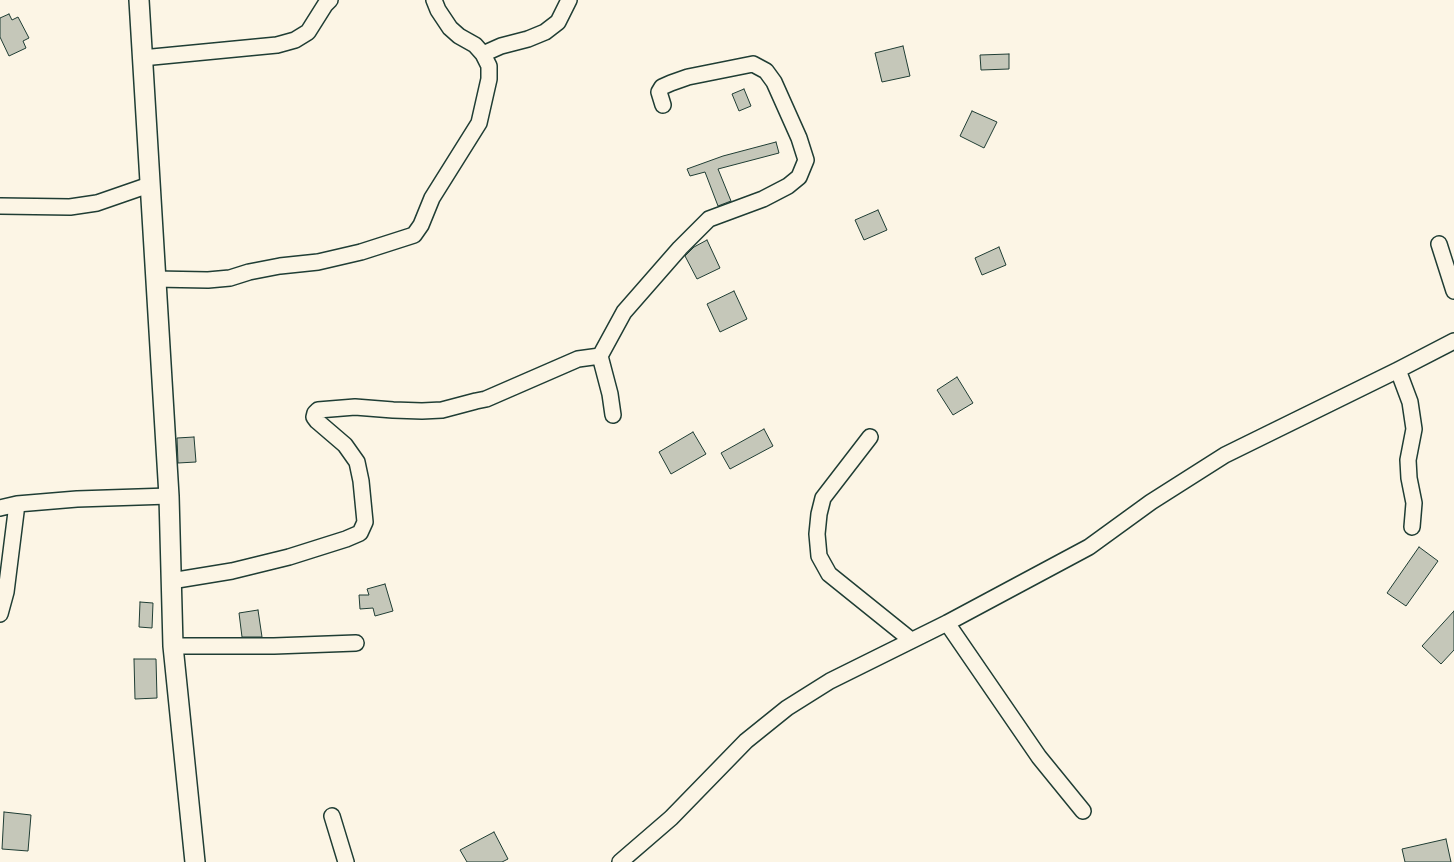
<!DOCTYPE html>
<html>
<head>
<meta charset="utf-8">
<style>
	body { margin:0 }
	canvas { display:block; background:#fcf5e5 }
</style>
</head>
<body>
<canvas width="1454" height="862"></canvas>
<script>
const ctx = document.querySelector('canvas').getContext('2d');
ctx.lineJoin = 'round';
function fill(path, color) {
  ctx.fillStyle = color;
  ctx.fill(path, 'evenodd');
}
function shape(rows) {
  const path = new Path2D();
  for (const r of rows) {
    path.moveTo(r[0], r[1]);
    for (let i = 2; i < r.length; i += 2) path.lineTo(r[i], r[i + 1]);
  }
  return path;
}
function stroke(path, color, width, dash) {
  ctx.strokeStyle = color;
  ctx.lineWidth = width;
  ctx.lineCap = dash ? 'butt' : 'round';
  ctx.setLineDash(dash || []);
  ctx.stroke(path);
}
const building = shape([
	[9,14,12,20,18,17,29,38,23,41,26,48,9,56,0,37,0,18,9,14],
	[903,46,910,76,882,82,875,53,903,46],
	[1009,54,1009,69,981,70,980,55,1009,54],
	[744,89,751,106,739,111,732,94,744,89],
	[972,111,997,122,984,148,960,136,972,111],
	[776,142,779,153,718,169,731,201,718,206,705,172,690,176,687,169,723,156,776,142],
	[878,210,887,230,864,240,855,220,878,210],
	[707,240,720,268,697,279,685,256,694,247,707,240],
	[999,247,1006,265,982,275,975,258,999,247],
	[734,291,747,319,720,332,707,304,734,291],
	[957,377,973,403,953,415,937,390,957,377],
	[764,429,773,446,730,469,721,453,764,429],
	[693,432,706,454,671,474,659,452,693,432],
	[194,437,196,462,178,463,177,438,194,437],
	[1419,547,1438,561,1406,606,1387,593,1419,547],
	[385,584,393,611,375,616,373,608,360,609,359,595,369,595,367,589,385,584],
	[140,602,153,603,152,628,139,627,140,602],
	[258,610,262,637,242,637,239,613,258,610],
	[1454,611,1454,650,1441,664,1422,646,1454,611],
	[134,659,156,659,157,698,135,699,134,659],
	[4,812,31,815,28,851,2,849,4,812],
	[494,832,508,859,502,862,467,862,460,850,494,832],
	[1446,839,1451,862,1405,862,1402,849,1446,839]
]);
fill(building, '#c5c7b9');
stroke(building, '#1f3d34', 1);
const minor = shape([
	[483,54,501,46,528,39,545,32,558,22,569,0],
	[142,58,277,45,295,40,308,32,325,5,330,0],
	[0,206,70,207,97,203,149,185],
	[1439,244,1454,291],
	[155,279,208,280,230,278,249,272,280,266,318,262,361,252,414,235,421,225,432,198,479,123,489,79,489,66,483,54,475,45,459,36,450,28,438,10,434,0],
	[1398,370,1410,402,1414,429,1408,460,1409,478,1414,503,1412,527],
	[613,415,610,394,600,356,624,312,680,248,709,219,763,199,788,186,799,177,806,160,799,138,774,82,766,71,753,64,688,77,671,83,662,87,659,92,663,105],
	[870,437,823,498,819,514,817,534,819,556,829,574,911,640],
	[0,508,17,504,77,499,169,496],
	[171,581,232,571,289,557,346,539,360,533,365,522,361,481,357,462,345,445,317,421,314,417,315,413,318,410,355,407,393,410,422,411,442,410,476,401,486,399,578,359,600,356],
	[0,614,6,592,17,504],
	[947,623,1039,757,1083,811],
	[173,646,274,646,356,643],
	[332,816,346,862],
	[620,862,671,818,746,741,787,708,830,681,947,623,1089,547,1151,502,1225,455,1398,370,1454,341]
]);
const major = shape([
	[139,0,169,496,173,646,195,862]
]);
stroke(minor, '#1f3d34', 18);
stroke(major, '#1f3d34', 22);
stroke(minor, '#fcf5e5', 15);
stroke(major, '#fcf5e5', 19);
</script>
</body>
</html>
